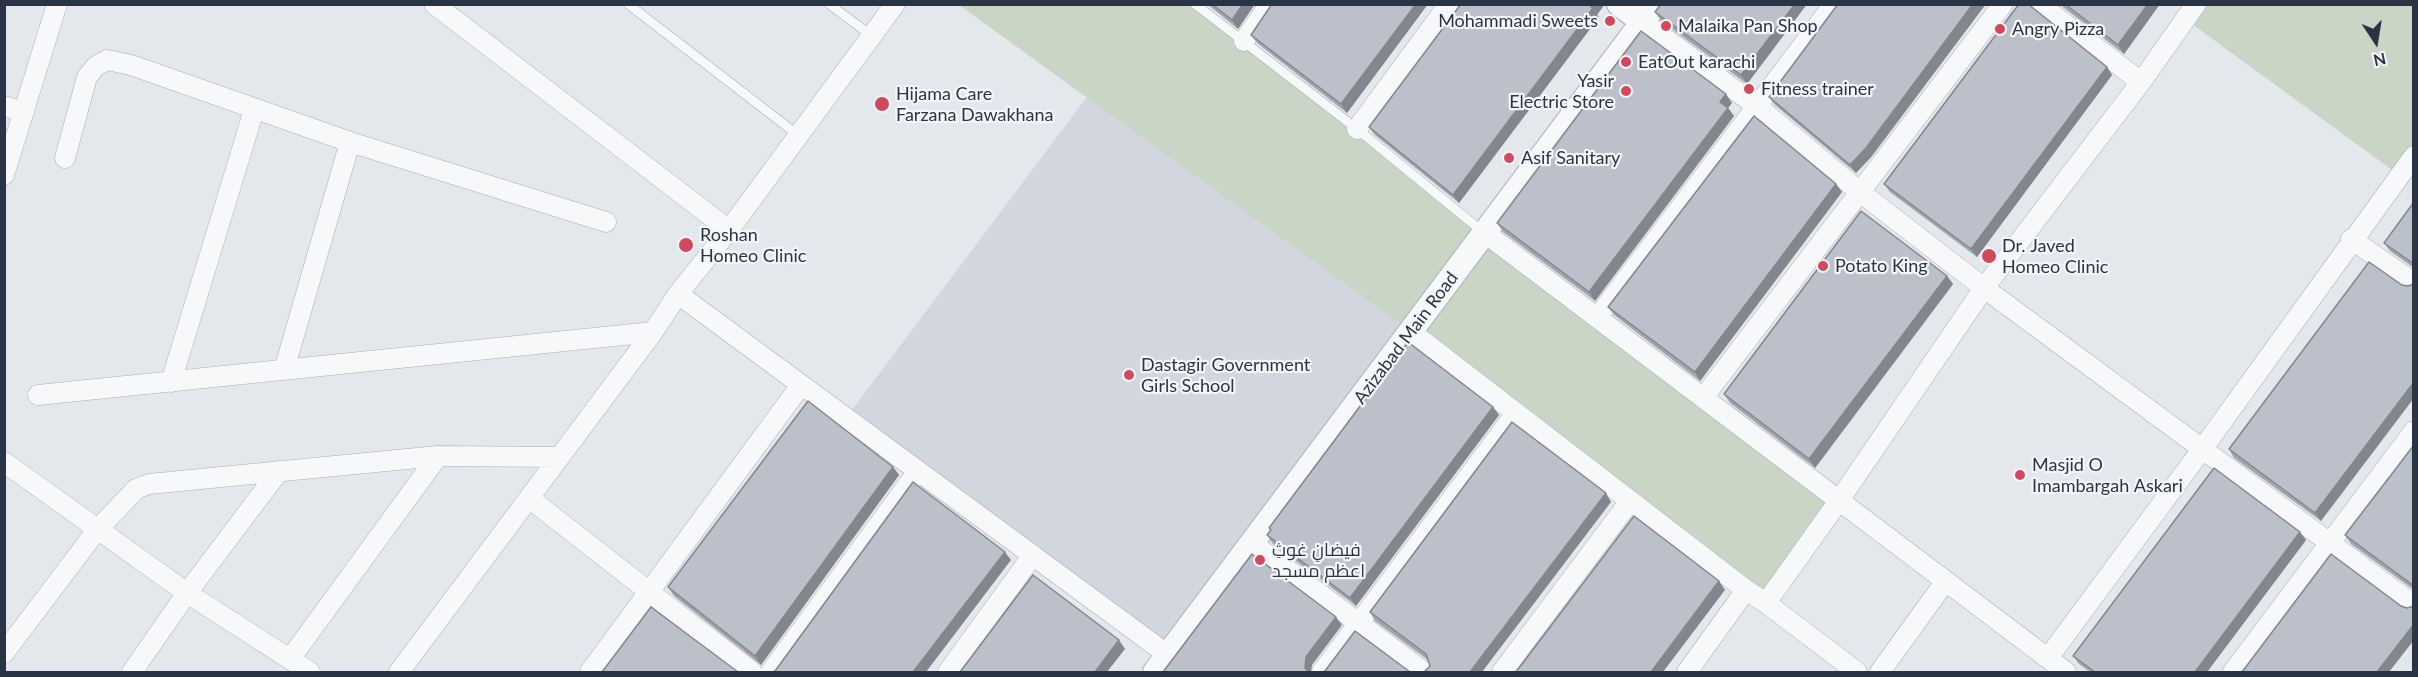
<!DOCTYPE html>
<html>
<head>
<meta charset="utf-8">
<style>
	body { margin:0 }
	#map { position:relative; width:2418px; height:677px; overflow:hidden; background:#e4e7ec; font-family:Lato,sans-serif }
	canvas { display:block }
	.frame { position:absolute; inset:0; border:6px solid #2b3445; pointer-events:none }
	.north { position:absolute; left:2346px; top:12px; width:60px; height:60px; -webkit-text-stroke:4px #f4f6f9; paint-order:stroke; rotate:168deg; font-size:16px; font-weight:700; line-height:24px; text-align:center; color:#2b3445 }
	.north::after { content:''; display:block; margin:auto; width:21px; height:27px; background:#2b3445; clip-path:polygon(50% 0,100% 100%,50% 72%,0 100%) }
</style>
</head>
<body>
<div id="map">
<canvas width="2418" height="677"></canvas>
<div class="frame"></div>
<div class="north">N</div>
</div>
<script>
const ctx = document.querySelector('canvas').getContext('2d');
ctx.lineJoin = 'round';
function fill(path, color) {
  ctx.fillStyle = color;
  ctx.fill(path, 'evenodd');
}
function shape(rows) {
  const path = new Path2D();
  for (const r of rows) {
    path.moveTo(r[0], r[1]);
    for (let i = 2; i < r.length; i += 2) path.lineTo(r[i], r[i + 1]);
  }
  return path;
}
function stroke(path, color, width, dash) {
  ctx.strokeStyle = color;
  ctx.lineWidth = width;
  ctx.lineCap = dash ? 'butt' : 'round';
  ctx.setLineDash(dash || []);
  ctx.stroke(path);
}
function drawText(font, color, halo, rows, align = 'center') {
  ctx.font = font + ' Lato,Cairo,sans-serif';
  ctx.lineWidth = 4.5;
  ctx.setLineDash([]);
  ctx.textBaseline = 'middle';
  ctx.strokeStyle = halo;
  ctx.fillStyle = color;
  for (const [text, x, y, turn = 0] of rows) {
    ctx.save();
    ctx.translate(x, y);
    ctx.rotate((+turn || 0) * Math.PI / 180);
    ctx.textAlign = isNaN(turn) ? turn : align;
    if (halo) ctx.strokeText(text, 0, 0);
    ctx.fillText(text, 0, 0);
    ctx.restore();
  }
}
fill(shape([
	[1087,97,1411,332,1168,655,846,418]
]), '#d2d6de');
fill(shape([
	[959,5,1195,5,1838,502,1766,603,1411,332],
	[2196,5,2413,5,2413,156,2399,175,2185,19]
]), '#c9d6c5');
const service = shape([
	[628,4,798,135],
	[829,4,872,36],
	[1195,4,1357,129,1483,232]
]);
const minor = shape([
	[434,4,729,230],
	[2039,4,2141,82],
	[1643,22,1758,107,1860,192,1984,288,2414,605],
	[1244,41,1270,4],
	[4,106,24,112],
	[1357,129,1449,4],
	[65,158,87,77,96,66,107,60,131,65,350,142],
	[4,175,57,4],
	[1485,233,2066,672],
	[2351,239,2414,283],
	[678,294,1168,655],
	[1597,318,1834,4],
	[1411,332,1746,590,1766,603,1838,502,1984,288,2141,82,2196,4],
	[284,370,350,142,606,222],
	[171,382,254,110],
	[38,395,653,332],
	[1703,398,2003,4],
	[4,462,187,593,310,672],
	[529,498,752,672],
	[1252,543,1424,672],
	[1766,603,1857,672],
	[4,653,97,530,136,489,149,484,438,456,558,457],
	[2048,658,2203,448,2414,156],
	[290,659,438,456],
	[132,672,187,593,279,471],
	[399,672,653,332,678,294,729,230,895,4],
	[590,672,801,385],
	[771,672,918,471],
	[948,672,1033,555],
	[1322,672,1516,413],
	[1502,672,1630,501],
	[1687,672,1746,590],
	[1880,672,1945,582],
	[2233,672,2414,431]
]);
const tertiary = shape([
	[1619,4,1643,22],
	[1155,672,1656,4]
]);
stroke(service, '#a9aeb7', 10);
stroke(minor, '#a9aeb7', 21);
stroke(tertiary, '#a9aeb7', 26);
stroke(service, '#f7f8fa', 9);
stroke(minor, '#f7f8fa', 20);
stroke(tertiary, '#f7f8fa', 24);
fill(shape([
	[1207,4,1255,4,1238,29],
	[1272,4,1428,4,1347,113,1257,43,1251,35],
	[1807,4,1747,84,1661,21,1655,12],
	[2059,4,2160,4,2124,54],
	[1597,15,1599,17,1459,203,1375,135,1369,127],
	[2107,67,2112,75,1977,257,1890,192,1884,184],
	[1769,97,1872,156,1856,173,1775,105],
	[1732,103,1728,108,1734,116,1595,301,1503,232,1497,223],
	[1836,184,1842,192,1700,381,1614,315,1608,307],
	[2414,202,2414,268,2390,251,2384,243],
	[1947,276,1953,284,1815,468,1730,403,1724,394],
	[2402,285,2408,286,2321,521,2234,458,2229,449],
	[1493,407,1499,415,1356,606,1273,544,1267,535,1271,530,1269,528],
	[2414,445,2414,590,2351,544,2345,535],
	[893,467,899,475,761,665,674,596,668,587],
	[1611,502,1430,666,1428,660,1375,621,1370,612],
	[2306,540,2207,672,2090,672,2079,664,2073,656]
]), '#a1a5ae');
fill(shape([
	[1243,4,1255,4,1238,29,1232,20],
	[1416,4,1428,4,1347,113,1341,104],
	[1593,4,1605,4,1597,15,1599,17,1459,203,1453,195],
	[1795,4,1807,4,1747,84,1741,75],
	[1973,4,1986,4,1872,156,1856,173,1850,165],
	[2148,4,2160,4,2124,54,2118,45],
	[2107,67,2112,75,1977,257,1971,249],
	[1726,94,1732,103,1726,110,1720,102],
	[1728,108,1734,116,1595,301,1589,292],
	[1836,184,1842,192,1700,381,1695,372],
	[1947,276,1953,284,1815,468,1809,459],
	[2414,382,2414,398,2321,521,2315,513],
	[1493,407,1499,415,1356,606,1350,598],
	[893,467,899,475,761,665,755,656],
	[1606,493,1611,502,1482,672,1470,672],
	[2300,532,2306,540,2207,672,2195,672],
	[1005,552,1011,560,926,672,913,672],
	[1719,581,1725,590,1663,672,1651,672],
	[1336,617,1342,625,1312,665,1311,672,1308,672,1305,668,1306,657],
	[2414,624,2414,640,2389,672,2377,672],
	[1119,640,1125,649,1107,672,1095,672]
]), '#83868d');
const building = shape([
	[1212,4,1243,4,1232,20,1212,4],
	[1272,4,1416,4,1341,104,1251,35,1272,4],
	[1461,4,1593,4,1591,7,1593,8,1453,195,1369,127,1461,4],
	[1661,4,1795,4,1741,75,1655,12,1661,4],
	[1838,4,1973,4,1866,148,1850,165,1769,97,1838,4],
	[2019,4,2028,4,2107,67,1971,249,1884,184,2019,4],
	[2065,4,2148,4,2118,45,2065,4],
	[1641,31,1726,94,1720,102,1728,108,1589,292,1497,223,1641,31],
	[1754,116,1836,184,1695,372,1608,307,1754,116],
	[2414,202,2414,264,2384,243,2414,202],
	[1861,211,1947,276,1809,459,1724,394,1861,211],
	[2369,262,2402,285,2408,286,2414,284,2414,382,2315,513,2229,449,2369,262],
	[1408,342,1493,407,1350,598,1267,535,1271,530,1269,528,1408,342],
	[808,401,893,467,755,656,668,587,808,401],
	[1512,422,1606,493,1470,672,1424,672,1430,666,1426,654,1370,612,1512,422],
	[2414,445,2414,586,2345,535,2414,445],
	[2214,468,2300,532,2195,672,2095,672,2073,656,2214,468],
	[913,482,1005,552,913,672,772,672,775,671,913,482],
	[1634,516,1719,581,1651,672,1516,672,1634,516],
	[1252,554,1336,617,1306,657,1305,668,1309,672,1163,672,1252,554],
	[2331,554,2401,606,2407,608,2414,606,2414,624,2377,672,2242,672,2331,554],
	[1033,575,1119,640,1095,672,960,672,1033,575],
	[651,607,738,672,602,672,651,607],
	[1355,631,1410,672,1322,672,1325,671,1355,631]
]);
fill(building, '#bbc0ca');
stroke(building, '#83868d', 1.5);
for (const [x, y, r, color] of [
	[1610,21,6,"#d1495b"],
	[1666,26,6,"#d1495b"],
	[2000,29,6,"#d1495b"],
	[1626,62,6,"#d1495b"],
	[1749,89,6,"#d1495b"],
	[1626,91,6,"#d1495b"],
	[882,104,8,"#d1495b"],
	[1509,158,6,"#d1495b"],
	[686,245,8,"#d1495b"],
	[1989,256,8,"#d1495b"],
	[1823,266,6,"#d1495b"],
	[1129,375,6,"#d1495b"],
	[2020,475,6,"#d1495b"],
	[1260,560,6,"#d1495b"]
]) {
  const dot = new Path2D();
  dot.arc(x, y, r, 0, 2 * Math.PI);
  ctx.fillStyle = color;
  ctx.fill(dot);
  stroke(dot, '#f4f6f9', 2);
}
drawText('18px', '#2b3445', '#f4f6f9', [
	["Mohammadi Sweets",1598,21,"right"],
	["Malaika Pan Shop",1678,26],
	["Angry Pizza",2012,29],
	["EatOut karachi",1638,62],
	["Yasir",1614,81,"right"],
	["Electric Store",1614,102,"right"],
	["Fitness trainer",1761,89],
	["Hijama Care",896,94],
	["Farzana Dawakhana",896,115],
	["Asif Sanitary",1521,158],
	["Roshan",700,235],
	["Homeo Clinic",700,256],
	["Dr. Javed",2002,246],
	["Homeo Clinic",2002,267],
	["Potato King",1835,266],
	["Dastagir Government",1141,365],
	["Girls School",1141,386],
	["Masjid O",2032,465],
	["Imambargah Askari",2032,486],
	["فیضانِ غوثِ",1272,550],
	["اعظم مسجد",1272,571]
], 'left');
drawText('18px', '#2b3445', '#f4f6f9', [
	["Azizabad Main Road",1406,338,-53]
]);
</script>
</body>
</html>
